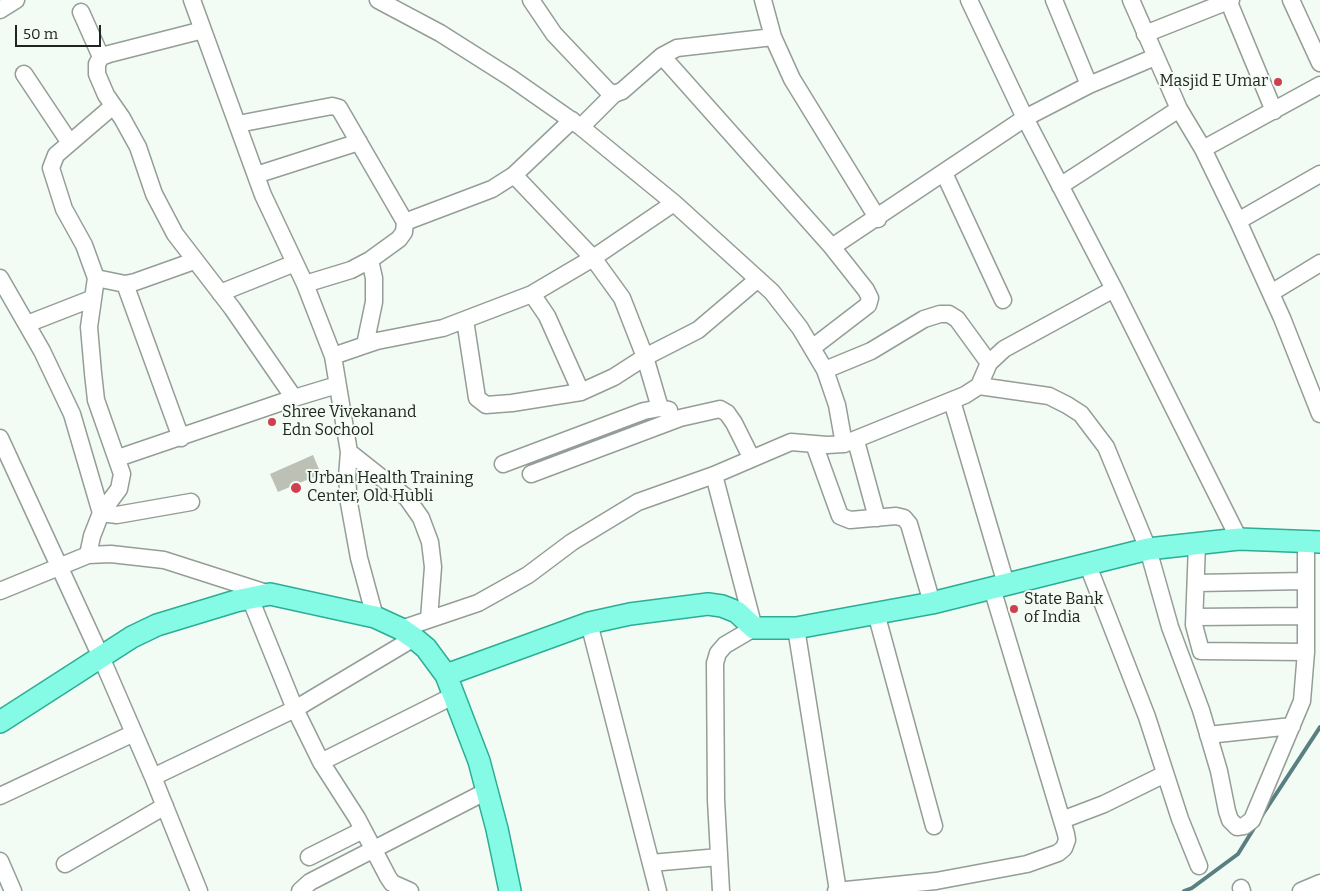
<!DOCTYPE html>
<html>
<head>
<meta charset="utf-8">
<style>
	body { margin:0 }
	#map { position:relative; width:1320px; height:891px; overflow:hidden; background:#f3fcf4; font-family:Bitter,serif }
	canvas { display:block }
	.scale { position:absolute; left:15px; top:25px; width:86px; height:22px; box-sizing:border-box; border:2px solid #212421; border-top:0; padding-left:6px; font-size:15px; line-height:18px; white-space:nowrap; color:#212421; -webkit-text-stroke:4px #f3fcf4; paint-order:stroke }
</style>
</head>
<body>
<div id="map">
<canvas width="1320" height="891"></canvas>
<div class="scale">50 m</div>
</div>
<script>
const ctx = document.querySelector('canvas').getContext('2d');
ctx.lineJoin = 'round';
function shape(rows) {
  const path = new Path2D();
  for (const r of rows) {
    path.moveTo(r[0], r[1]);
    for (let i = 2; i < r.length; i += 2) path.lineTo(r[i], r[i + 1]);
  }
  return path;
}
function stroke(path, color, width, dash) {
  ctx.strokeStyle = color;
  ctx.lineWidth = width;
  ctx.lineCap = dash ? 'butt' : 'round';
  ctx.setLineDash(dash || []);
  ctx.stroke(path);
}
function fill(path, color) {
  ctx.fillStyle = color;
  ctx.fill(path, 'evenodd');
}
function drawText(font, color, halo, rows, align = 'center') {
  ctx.font = font + ' Bitter,serif';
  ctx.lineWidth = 4;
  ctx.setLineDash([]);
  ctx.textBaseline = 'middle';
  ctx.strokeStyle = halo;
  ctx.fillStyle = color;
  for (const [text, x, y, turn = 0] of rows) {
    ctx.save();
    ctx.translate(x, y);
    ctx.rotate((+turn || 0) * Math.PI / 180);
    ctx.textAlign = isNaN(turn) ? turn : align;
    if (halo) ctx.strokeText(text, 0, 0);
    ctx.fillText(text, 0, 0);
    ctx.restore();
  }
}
stroke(shape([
	[1261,817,1320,727],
	[1184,891,1192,888,1238,854,1256,825]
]), '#5a7f82', 4);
fill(shape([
	[313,455,321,474,278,492,270,474]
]), '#bcc0b5');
const minor = shape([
	[192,0,263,195,305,284,333,356,349,452,347,477,349,503,359,558,375,617],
	[378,0,440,33,511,78,581,127,674,203,772,292,800,328,825,370,837,405,844,444],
	[531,0,554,34,608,91,614,94,622,91,662,56,677,48,773,37],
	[763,0,773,37,792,79,878,219],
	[969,0,1025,118,1114,289,1239,539],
	[1054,0,1089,85,1155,57],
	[1131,0,1179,109,1203,149,1238,221,1282,318,1320,414],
	[1228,0,1274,111],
	[1291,0,1320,63],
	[0,10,16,0],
	[81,12,101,57],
	[203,30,109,54,101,57,97,64,97,74,106,95,122,118,138,147,154,194,175,234,232,308,294,398],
	[1145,34,1231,0],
	[662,56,832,247,866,290,870,298,868,305,812,348],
	[24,74,70,143],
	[238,124,332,106,339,108,405,222,404,232,399,239,370,260,351,270,305,284],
	[581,127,614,94],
	[1203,149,1320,85],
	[944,173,1003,300],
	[256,175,359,142],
	[514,175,593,258,622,298,645,357,660,408],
	[1060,186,1179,109],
	[1238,221,1320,174],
	[405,222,492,189,514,175,572,120],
	[832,247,1025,118,1089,85],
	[0,278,42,351,72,414,101,513,117,515,191,502],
	[96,278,125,284,135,282,194,261],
	[125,284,181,438],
	[220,293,295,263],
	[1271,293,1320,263],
	[532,294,547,316,581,392],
	[465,320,477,398,486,405,512,403,581,392,614,377,645,357,698,330,758,279],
	[27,324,91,299],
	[365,345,374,302,374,278,370,260],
	[333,356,377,341,443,328,532,294,593,258,674,203],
	[825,370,871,351,924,319,940,314,949,314,957,319,989,363],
	[979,386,1049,396,1067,405,1081,414,1106,447,1148,549,1170,627,1201,710,1219,771,1227,811,1230,820,1237,827,1244,826,1252,820,1302,701,1306,652,1306,540],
	[952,401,1006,584],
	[0,438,101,657,153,777,199,891],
	[856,441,877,518],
	[814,444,840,516,850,520,896,516,904,518,909,524,932,603],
	[349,452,407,498,421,518,430,542,433,567,429,619],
	[118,458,294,398,337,385],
	[503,464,644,411,660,408,669,410],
	[531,474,680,418,720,409,727,413,734,423,751,457],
	[714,475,754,628,725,645,718,653,715,663,716,800,721,891],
	[1197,544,1194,625,1201,651,1306,652],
	[88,555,92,536,101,513,119,489,122,474,96,400,93,373,89,327,96,278,84,245,64,209,51,168,56,155,113,106],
	[1087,563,1147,717,1180,819,1199,866],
	[1196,583,1305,581],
	[0,591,88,555,111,554,164,560,270,594],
	[250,598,295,709,321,762,357,818,388,877,392,883,410,891],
	[876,613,934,826],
	[1195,617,1305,616],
	[589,623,658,891],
	[796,628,838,891],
	[401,629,478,603,528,575,572,542,638,502,714,475,791,442,827,445,844,444,965,395,979,386,989,363,1004,349,1114,289],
	[1208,735,1292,726],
	[321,762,453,696],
	[153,777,295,709,414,638],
	[0,796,134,733],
	[1062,820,1104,804,1165,774],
	[309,857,363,830],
	[0,861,13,891],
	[651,863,719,857],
	[65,864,165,806],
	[1241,888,1242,891],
	[300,891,310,882,487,791],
	[836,891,936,881,1027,864,1058,853,1064,848,1067,840,1066,834,992,588],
	[1301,891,1320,883]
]);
const major = shape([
	[446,675,589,623,630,614,708,604,722,606,737,612,754,628,796,628,932,603,1148,549,1239,539,1320,542],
	[0,722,132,637,157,625,236,601,270,594,375,617,401,629,414,638,426,648,446,675,479,761,497,829,510,891]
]);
stroke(minor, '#949d96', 19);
stroke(major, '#2dad95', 24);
stroke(minor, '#fff', 16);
stroke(major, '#85fae5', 21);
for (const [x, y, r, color] of [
	[1278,82,5,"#cf3f50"],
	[272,422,5,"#cf3f50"],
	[296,488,6,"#cf3f50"],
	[1014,609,5,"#cf3f50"]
]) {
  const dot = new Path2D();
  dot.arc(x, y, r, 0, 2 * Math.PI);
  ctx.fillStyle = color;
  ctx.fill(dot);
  stroke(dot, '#f3fcf4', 2);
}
drawText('16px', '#212421', '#f3fcf4', [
	["Masjid E Umar",1268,82,"right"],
	["Shree Vivekanand",282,413],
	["Edn Sochool",282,431],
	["Urban Health Training",307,479],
	["Center, Old Hubli",307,497],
	["State Bank",1024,600],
	["of India",1024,618]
], 'left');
</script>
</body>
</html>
